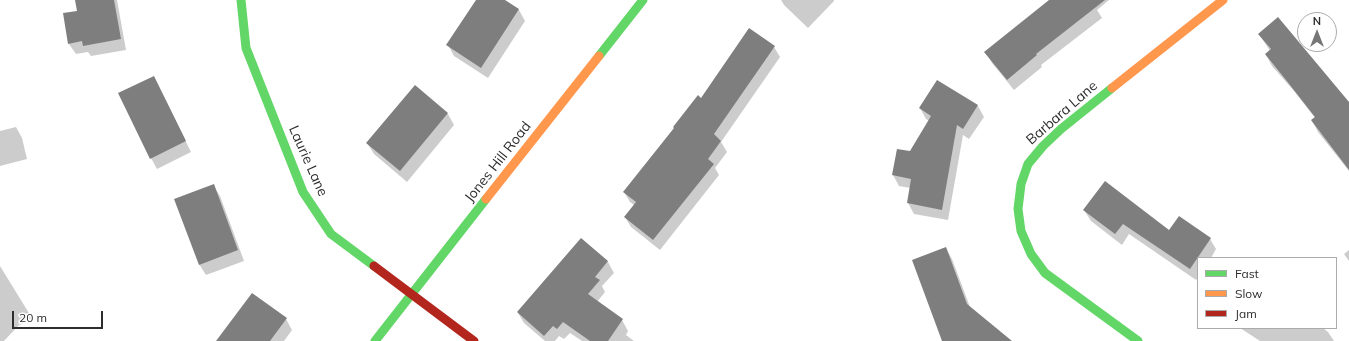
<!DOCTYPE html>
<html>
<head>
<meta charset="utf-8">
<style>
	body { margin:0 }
	#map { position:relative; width:1349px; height:341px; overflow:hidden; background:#fff; font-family:Mulish,sans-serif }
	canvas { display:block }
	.legend { position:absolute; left:1197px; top:257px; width:140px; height:72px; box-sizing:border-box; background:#fff; border:1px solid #ababab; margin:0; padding:5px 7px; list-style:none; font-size:12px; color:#2d2d2d }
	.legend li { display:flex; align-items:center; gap:8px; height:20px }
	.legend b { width:20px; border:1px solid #ababab }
	.north { position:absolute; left:1297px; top:12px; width:40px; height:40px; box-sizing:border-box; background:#fff; border:1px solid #ababab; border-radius:50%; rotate:0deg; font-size:11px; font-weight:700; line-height:16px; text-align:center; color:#2d2d2d }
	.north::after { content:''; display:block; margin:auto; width:14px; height:18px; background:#767676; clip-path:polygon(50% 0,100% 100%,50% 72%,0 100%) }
	.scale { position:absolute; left:12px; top:311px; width:91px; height:18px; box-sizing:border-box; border:2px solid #2d2d2d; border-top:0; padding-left:5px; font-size:12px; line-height:14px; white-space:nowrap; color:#2d2d2d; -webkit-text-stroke:3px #fff; paint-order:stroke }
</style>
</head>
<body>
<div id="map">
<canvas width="1349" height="341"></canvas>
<ul class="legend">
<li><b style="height:5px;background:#63d668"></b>Fast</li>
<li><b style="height:5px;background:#ff974d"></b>Slow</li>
<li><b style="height:5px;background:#b3261e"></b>Jam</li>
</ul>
<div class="north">N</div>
<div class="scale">20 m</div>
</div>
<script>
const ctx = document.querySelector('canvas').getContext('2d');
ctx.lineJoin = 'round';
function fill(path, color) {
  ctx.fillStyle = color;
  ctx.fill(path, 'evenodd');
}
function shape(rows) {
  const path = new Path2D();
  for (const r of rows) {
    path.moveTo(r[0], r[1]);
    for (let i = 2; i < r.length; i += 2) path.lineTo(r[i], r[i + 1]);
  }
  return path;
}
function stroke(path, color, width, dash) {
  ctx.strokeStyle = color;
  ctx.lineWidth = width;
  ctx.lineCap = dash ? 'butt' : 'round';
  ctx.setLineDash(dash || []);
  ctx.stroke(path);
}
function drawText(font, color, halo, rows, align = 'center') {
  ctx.font = font + ' Mulish,sans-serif';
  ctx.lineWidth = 4;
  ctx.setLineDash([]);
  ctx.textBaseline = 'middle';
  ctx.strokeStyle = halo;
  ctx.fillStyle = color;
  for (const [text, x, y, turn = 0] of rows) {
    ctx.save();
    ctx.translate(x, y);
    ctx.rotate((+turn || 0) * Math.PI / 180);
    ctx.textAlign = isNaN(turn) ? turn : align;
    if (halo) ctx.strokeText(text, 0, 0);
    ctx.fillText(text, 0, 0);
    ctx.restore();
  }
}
fill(shape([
	[76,0,117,0,126,50,91,56,88,52,76,54,69,44,78,12],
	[477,0,503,0,519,10,525,21,488,78,454,56,448,45],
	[781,0,834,0,834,1,808,28,784,5],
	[1051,0,1109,0,1097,10,1102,18,1041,65,1042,67,1014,90,992,63,986,52],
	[1259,34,1349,103,1349,171,1318,132,1312,121,1315,118,1294,91,1272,66,1266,55,1270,51],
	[774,47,780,57,721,142,727,152,715,168,719,175,660,250,631,227,625,217,634,205,630,202,624,192,701,99],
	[154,77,191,152,157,169,151,158],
	[937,81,978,106,984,117,969,139,963,135,948,220,914,214,908,203,911,188,899,186,893,175,897,150,910,152,929,121,926,119,920,108],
	[415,87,448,114,454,125,407,182,374,154,367,143],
	[16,127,22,138,27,159,0,166,0,131],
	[213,185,220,196,244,261,206,275,199,264],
	[1084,210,1169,232,1210,239,1216,249,1211,258,1198,258,1198,277,1196,280,1129,234,1122,245,1091,221],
	[582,239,608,262,614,273,602,286,605,292,597,302,622,320,628,331,626,335,634,341,582,341,570,333,564,339,559,336,555,341,545,341,524,323,518,313],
	[946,248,952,259,970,307,1009,341,944,341],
	[1349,250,1349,261,1344,254],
	[0,266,32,318,18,326,4,341,0,341],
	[286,319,292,330,284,341,217,341],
	[1240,328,1323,328,1328,332,1334,341,1260,341]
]), '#0003');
fill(shape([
	[75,0,114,0,121,39,83,46,82,41,68,44,63,13,77,11],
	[476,0,505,0,519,9,481,68,446,45],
	[1049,0,1105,0,1036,54,1037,55,1007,80,984,52],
	[1278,17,1349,102,1349,170,1311,120,1315,117,1286,80,1265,54,1271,49,1258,34],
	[749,28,775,46,714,134,721,141,708,159,714,164,653,240,624,217,636,202,623,192,674,128,673,127,698,95,701,98],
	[154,76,186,141,150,159,118,93],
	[937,80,978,105,963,129,957,125,942,210,907,203,911,179,892,175,897,149,910,151,931,116,919,108],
	[415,85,448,113,400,171,366,143],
	[1105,181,1169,230,1179,216,1211,238,1190,269,1123,224,1115,234,1083,210],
	[214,184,238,250,199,265,174,199],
	[581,238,608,261,595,277,600,280,588,294,623,319,608,341,590,341,563,322,557,329,553,326,544,336,517,312],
	[946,247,967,304,1012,341,942,341,912,260],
	[252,293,287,318,270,341,216,341]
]), '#7e7e7e');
stroke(shape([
	[241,0,246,48,303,192,331,234,374,266],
	[599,56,643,0],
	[1112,88,1061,129,1043,146,1028,164,1021,184,1018,209,1021,231,1031,254,1045,273,1138,341],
	[375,341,486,199]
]), '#63d668', 9);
stroke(shape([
	[1112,88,1223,0],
	[486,199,599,56]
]), '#ff974d', 9);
stroke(shape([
	[374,266,474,341]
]), '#b3261e', 9);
drawText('14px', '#2d2d2d', '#fff', [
	["Barbara Lane",1062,113,-41],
	["Laurie Lane",308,161,66],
	["Jones Hill Road",498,162,-52]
]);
</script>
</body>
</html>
